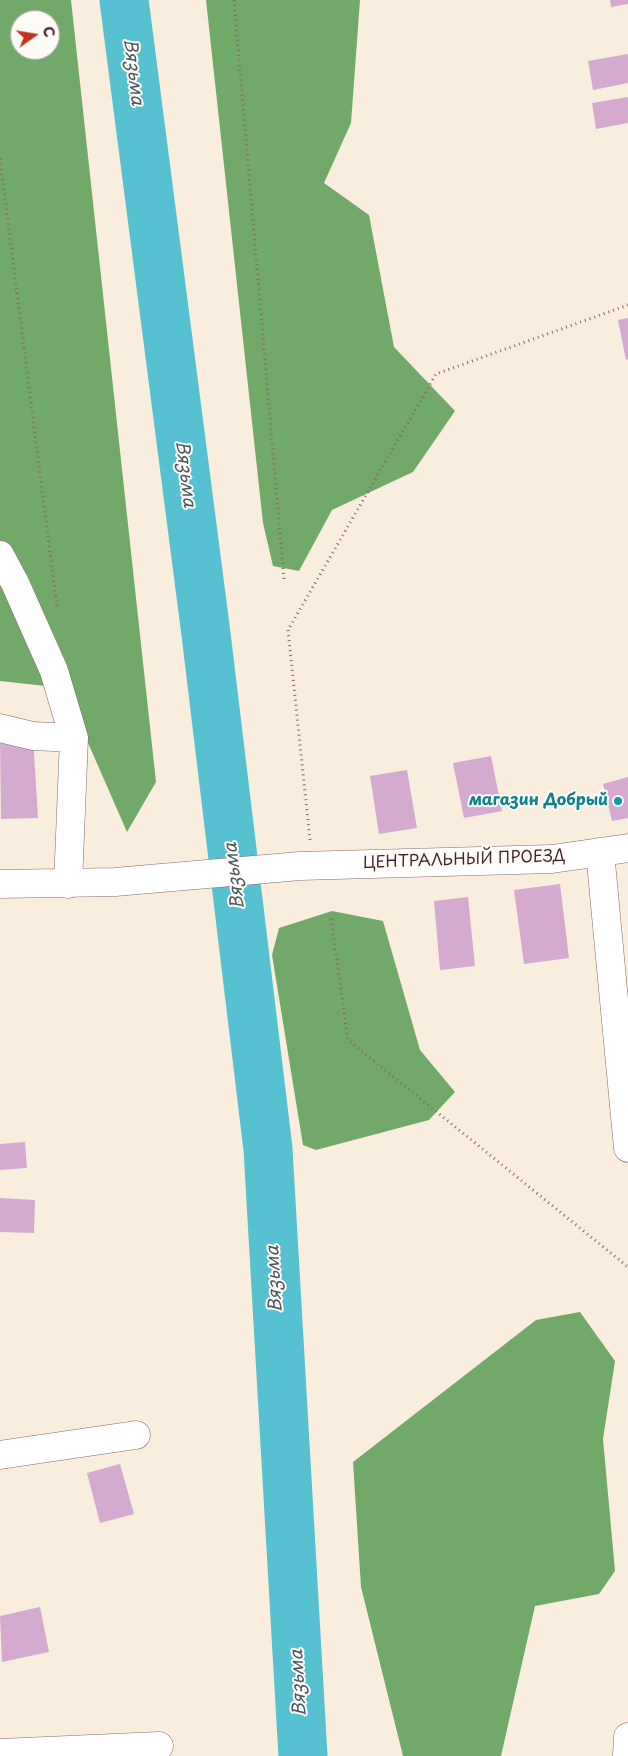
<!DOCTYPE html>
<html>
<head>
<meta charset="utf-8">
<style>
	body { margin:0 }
	#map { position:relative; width:628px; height:1756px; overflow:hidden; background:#f9eddd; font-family:"Playpen Sans",sans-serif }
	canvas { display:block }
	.north { position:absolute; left:10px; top:10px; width:50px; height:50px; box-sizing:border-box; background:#fdfcf7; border:1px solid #b5a4a5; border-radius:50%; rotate:77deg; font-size:14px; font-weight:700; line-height:20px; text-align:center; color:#4a1f2b }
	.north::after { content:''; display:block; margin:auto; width:18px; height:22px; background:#c8321e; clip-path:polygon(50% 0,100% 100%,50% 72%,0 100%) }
</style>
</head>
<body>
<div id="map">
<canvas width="628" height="1756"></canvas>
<div class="north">С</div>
</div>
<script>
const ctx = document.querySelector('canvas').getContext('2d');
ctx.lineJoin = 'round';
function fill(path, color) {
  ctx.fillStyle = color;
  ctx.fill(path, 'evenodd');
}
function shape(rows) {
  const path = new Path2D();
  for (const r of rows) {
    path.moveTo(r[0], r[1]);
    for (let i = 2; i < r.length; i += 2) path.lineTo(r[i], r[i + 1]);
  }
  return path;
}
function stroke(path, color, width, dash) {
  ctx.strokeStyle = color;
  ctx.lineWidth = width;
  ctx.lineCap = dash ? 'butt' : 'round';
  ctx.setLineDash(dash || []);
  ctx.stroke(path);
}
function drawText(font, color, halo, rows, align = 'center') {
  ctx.font = font + ' "Playpen Sans",sans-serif';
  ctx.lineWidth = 4;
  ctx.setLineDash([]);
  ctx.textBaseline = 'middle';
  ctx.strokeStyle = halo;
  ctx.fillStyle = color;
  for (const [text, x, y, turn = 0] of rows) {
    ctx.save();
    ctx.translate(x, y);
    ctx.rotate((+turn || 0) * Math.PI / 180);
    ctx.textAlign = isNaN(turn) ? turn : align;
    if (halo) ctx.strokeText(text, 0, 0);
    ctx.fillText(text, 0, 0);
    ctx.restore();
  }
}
fill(shape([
	[0,0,71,0,156,782,127,832,64,688,0,681],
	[20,20,50,20,50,50,20,50],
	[206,0,360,0,351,123,324,183,369,215,394,347,455,411,413,472,332,510,299,571,273,566,263,523],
	[332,911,383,921,420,1050,455,1092,429,1120,316,1150,303,1145,272,955,279,928],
	[580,1312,615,1361,603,1439,615,1571,599,1594,535,1606,501,1756,403,1756,361,1587,353,1462,536,1320]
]), '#71aa68');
stroke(shape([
	[124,0,206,634,268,1149,303,1756]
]), '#56c1d1', 49);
fill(shape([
	[610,0,628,0,628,4,611,7],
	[628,54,628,83,593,90,588,61],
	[628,97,628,123,596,129,592,103],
	[628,318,628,359,626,360,618,320],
	[33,736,38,818,1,819,0,737],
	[491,756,502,811,464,818,453,763],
	[407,770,417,828,379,834,370,776],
	[628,777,628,818,612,821,603,784],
	[560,884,569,958,524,964,514,890],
	[468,897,475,966,440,970,434,901],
	[25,1142,27,1168,0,1170,0,1144],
	[0,1198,35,1200,34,1233,0,1232],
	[120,1464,134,1514,100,1523,87,1473],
	[40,1607,49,1652,2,1662,0,1616]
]), '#d4aad0');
const minor = shape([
	[0,555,15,583,54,671,74,738],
	[0,728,33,736,74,738,68,884],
	[600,852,628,1148],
	[0,884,115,882,300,866,552,859,628,848],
	[0,1455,136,1435],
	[0,1753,159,1746],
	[627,1756,628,1737]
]);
stroke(minor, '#876769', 29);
stroke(shape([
	[234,0,284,580],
	[0,159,57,607],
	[310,840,288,630,436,374,628,305],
	[331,919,348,1040,628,1267]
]), '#876769', 3, [1, 4]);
stroke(minor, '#fff', 28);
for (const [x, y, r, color] of [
	[618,801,5,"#0f9aa8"]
]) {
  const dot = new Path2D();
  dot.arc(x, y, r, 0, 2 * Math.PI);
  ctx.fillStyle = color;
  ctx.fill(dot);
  stroke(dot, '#fdfcf7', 2);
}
drawText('bold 16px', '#0d838f', '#fdfcf7', [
	["магазин Добрый",608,801]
], 'right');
drawText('16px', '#4a1f2b', '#fdfcf7', [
	["ЦЕНТРАЛЬНЫЙ ПРОЕЗД",464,860,-2]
]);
drawText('italic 18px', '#4e5865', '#fdfcf7', [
	["Вязьма",133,72,83],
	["Вязьма",185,474,83],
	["Вязьма",235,876,-97],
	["Вязьма",275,1279,-93],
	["Вязьма",299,1683,-93]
]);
</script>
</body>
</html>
